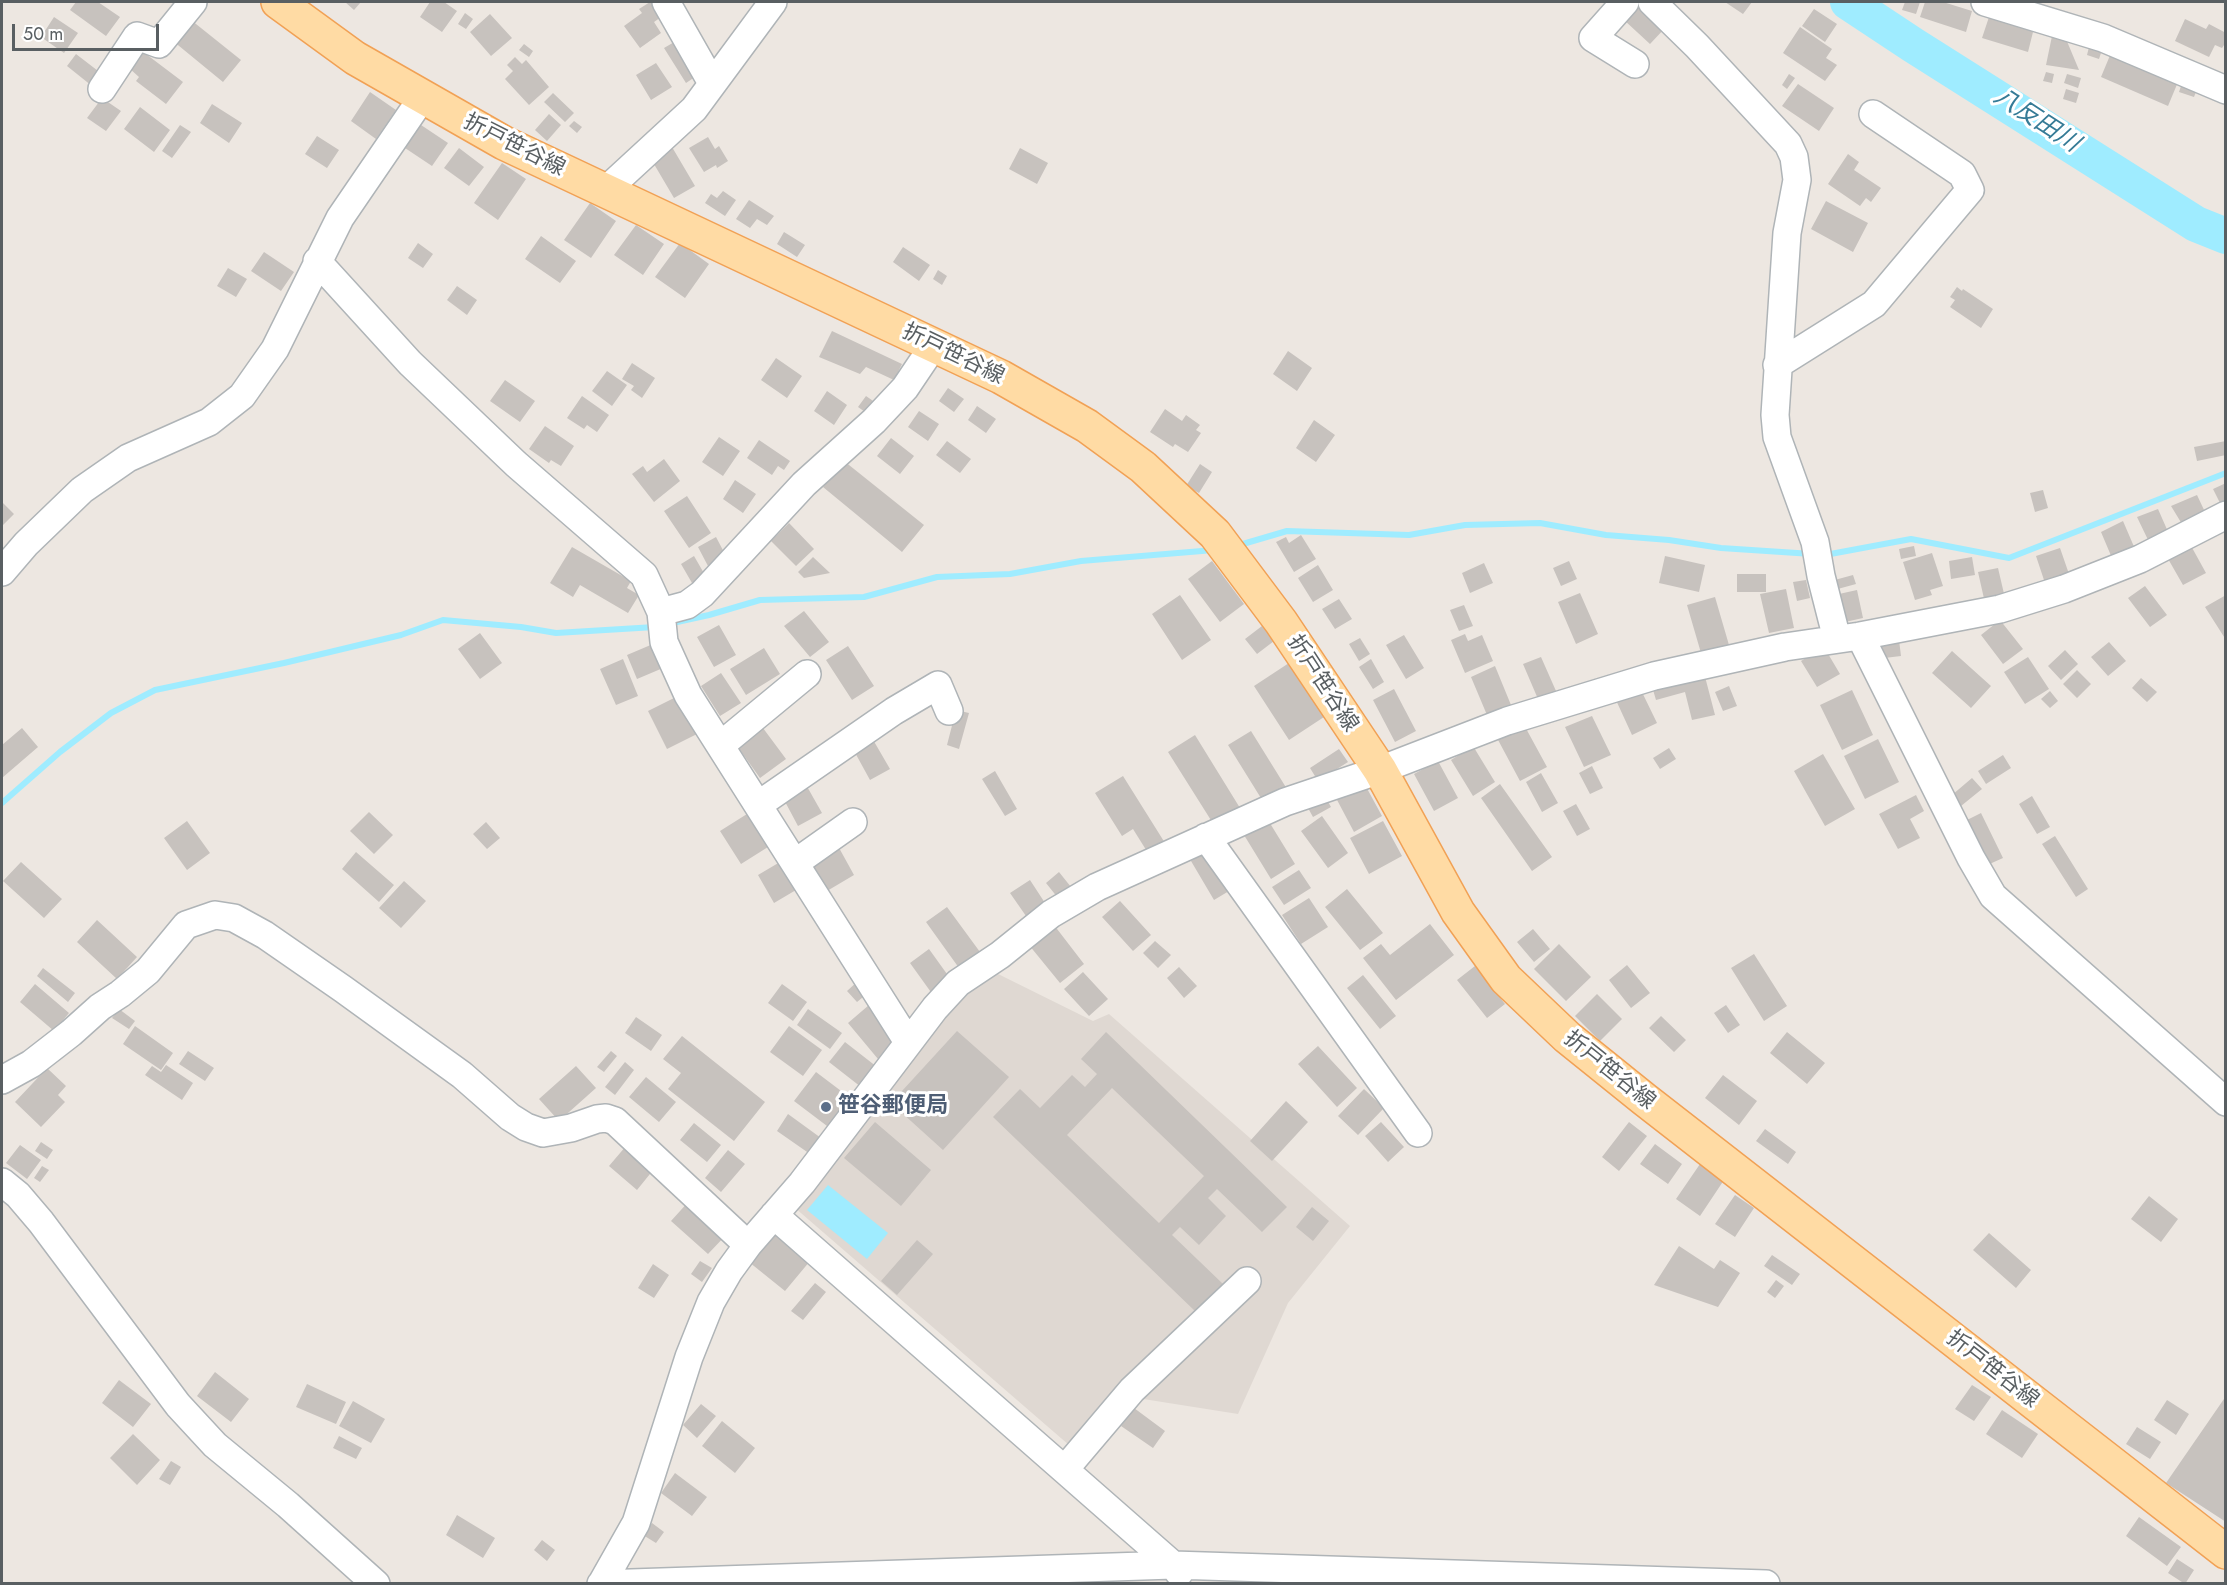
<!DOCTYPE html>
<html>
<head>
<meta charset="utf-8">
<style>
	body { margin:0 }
	#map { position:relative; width:2227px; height:1585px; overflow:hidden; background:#ede7e1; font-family:Jost,sans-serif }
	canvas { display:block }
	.frame { position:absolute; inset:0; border:3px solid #595f62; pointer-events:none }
	.scale { position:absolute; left:12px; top:24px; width:147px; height:27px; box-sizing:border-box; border:3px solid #595f62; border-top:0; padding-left:8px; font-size:18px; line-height:21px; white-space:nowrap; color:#595f62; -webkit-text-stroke:4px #fff; paint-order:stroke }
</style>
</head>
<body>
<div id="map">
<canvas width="2227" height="1585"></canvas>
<div class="frame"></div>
<div class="scale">50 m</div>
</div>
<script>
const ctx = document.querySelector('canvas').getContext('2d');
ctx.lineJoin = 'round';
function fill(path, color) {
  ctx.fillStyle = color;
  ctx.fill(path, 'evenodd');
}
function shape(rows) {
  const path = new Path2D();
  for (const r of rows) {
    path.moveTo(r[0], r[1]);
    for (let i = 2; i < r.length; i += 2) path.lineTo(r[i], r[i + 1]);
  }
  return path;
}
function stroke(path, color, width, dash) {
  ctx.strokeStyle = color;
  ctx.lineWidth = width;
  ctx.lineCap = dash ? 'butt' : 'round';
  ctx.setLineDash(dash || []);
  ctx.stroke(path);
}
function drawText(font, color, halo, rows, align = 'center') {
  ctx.font = font + ' Jost,"Noto Sans JP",sans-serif';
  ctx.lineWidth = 6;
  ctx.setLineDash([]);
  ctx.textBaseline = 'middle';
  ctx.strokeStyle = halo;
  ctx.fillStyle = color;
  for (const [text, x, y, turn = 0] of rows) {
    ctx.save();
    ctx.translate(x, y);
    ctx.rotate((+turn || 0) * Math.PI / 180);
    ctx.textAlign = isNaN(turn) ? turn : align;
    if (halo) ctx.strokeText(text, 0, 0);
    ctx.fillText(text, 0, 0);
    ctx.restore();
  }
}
fill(shape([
	[990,970,1093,1021,1109,1014,1350,1226,1288,1303,1238,1414,1137,1398,1084,1458,794,1207,916,1042]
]), '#dfd8d2');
fill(shape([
	[828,1185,888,1233,867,1259,807,1210]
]), '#9fecff');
stroke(shape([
	[1236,546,1287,531,1409,535,1465,525,1540,523,1606,535,1669,540,1721,548,1812,554],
	[1825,555,1911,539,2009,558,2226,473],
	[668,624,709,615,760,600,864,597,937,577,1010,574,1081,561,1214,550],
	[2,803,60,752,111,713,155,690,284,663,401,635,443,620,521,627,556,633,655,627]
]), '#9fecff', 6);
stroke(shape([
	[1848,2,1913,45,2196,224,2226,236]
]), '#9fecff', 36);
fill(shape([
	[76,2,98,2,120,17,106,36,70,10],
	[345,2,361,2,354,10],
	[430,2,444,2,457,11,442,32,420,17],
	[650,2,659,2,667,13,654,22,661,33,640,48,624,26,642,13,639,9],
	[1725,2,1752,2,1743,14],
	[1905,2,1920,2,1916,14,1902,10],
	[1925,2,1943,2,1972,11,1966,32,1920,17],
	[1639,3,1666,27,1650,44,1624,20],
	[1814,9,1837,24,1825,42,1802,26],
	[465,13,473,19,466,29,458,24],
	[490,14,512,38,491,56,470,32],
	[1990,14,2034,28,2028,52,1982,38],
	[54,17,78,33,64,53,41,37],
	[2185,19,2206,29,2209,24,2226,33,2226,42,2222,48,2215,45,2209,57,2175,41],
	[191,20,241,60,223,82,173,41],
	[1800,27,1832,49,1826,58,1837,65,1825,81,1783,53],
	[2052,36,2066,39,2079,70,2046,65],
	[676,41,698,75,686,83,664,48],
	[2090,43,2103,47,2099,59,2087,55],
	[524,44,533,51,529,57,519,50],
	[142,51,183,82,166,104,136,81,139,77,129,68],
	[2111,53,2178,82,2168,106,2101,77],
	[76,54,102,74,92,86,67,66],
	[515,57,522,64,526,60,549,87,529,105,505,79,513,71,507,65],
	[656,63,672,87,651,100,636,75],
	[2046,72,2054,74,2052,83,2043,81],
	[1789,74,1795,78,1787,89,1782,85],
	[2067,74,2081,78,2078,88,2064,83],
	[2182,83,2197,89,2194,97,2179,92],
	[1798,84,1834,108,1819,131,1782,106],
	[2066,89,2079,93,2076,103,2063,99],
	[370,92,396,110,376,139,351,121],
	[553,93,574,113,565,122,544,102],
	[102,98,121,111,106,131,87,118],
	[212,104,242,123,229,143,200,123],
	[140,107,170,130,154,152,124,129],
	[549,114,561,125,547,141,535,130],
	[415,121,448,143,432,166,399,144],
	[574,121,582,127,577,133,569,126],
	[180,125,191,132,172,158,162,151],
	[317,136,339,150,327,168,305,154],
	[708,137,715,149,719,146,728,161,717,168,716,165,704,172,689,148],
	[672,147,695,186,674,198,651,159],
	[459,148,484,167,469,186,444,168],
	[1020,148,1048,163,1037,184,1009,169],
	[1848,154,1859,162,1854,170,1881,188,1871,202,1866,198,1860,206,1828,184],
	[502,163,526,179,498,220,474,203],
	[723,191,736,200,725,216,705,203,711,194,717,198],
	[749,200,774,216,767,225,757,219,750,228,736,219],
	[1826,201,1868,223,1853,252,1811,229],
	[590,203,616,221,591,258,564,240],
	[636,225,664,244,643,275,614,255],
	[784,232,805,245,797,257,777,244],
	[541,236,576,261,560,283,525,259],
	[418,243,433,254,423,268,408,258],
	[680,243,709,264,685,298,655,277],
	[903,247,930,265,919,281,893,262],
	[264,252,294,272,281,291,251,271],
	[228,268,247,279,236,297,217,286],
	[938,270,947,276,942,285,933,279],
	[457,286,477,300,467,315,447,300],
	[1957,287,1962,291,1963,289,1993,309,1981,328,1950,307,1955,300,1950,297],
	[832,331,902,364,894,380,866,367,860,374,819,357],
	[1288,351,1312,368,1297,391,1273,374],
	[776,358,802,376,787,398,761,380],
	[632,363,655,378,642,398,631,390,634,386,622,379],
	[607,371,627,385,612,406,592,391],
	[505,380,535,401,520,422,490,401],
	[948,388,964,399,954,412,939,401],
	[827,391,847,405,834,425,814,411],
	[582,396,609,415,597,432,587,425,584,429,567,418],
	[866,396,876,403,868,414,858,407],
	[977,406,996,419,986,433,968,420],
	[1165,409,1182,421,1186,415,1200,425,1196,430,1201,433,1188,452,1175,444,1173,447,1150,432],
	[919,411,939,424,928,441,908,427],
	[1314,420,1335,435,1316,462,1296,448],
	[545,426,574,446,561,466,551,460,549,463,529,449],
	[719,437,740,451,723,476,702,462],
	[891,438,914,456,900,474,877,456],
	[759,440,790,461,784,470,778,466,772,475,747,458],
	[947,441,971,459,960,473,936,455],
	[2226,441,2226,455,2197,461,2194,447],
	[664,459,680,481,654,502,632,474,643,466,647,472],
	[844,461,924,525,902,552,823,487],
	[1200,464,1212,472,1199,493,1186,486],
	[735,480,756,494,743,513,723,499],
	[2226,483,2226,505,2222,507,2213,489],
	[2043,490,2048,508,2035,512,2030,493],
	[2197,495,2205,512,2182,524,2171,506],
	[687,496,711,533,689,548,664,511],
	[2,502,14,514,2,526],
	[2158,509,2169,534,2150,544,2137,517],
	[2123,521,2135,549,2112,558,2101,532],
	[789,523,814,549,796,566,771,541],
	[1301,535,1316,559,1294,572,1276,542,1286,537,1289,543],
	[716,537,726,556,708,566,698,547],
	[2190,544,2206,573,2183,585,2167,557],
	[1914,546,1916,556,1901,559,1899,549],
	[572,547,631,581,627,588,639,595,628,613,580,585,573,597,550,583],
	[2060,548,2069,574,2045,583,2036,556],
	[1932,553,1943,586,1930,590,1932,595,1915,600,1903,562],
	[694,556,705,575,692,583,681,564],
	[1665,556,1705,565,1699,592,1659,583],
	[813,557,830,573,804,578,798,572],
	[1972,557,1975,575,1951,579,1949,561],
	[1212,561,1244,604,1220,622,1188,579],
	[1569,561,1577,579,1561,586,1553,568],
	[1484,563,1493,583,1470,593,1462,573],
	[1318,565,1333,590,1313,602,1298,578],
	[1998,568,2005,598,1985,603,1978,572],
	[1737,574,1766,574,1766,592,1737,592],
	[1853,575,1856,584,1834,590,1831,581],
	[1806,580,1810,598,1797,601,1793,582],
	[2145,586,2167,615,2150,627,2128,598],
	[1786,589,1794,628,1769,633,1760,594],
	[1857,590,1863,618,1845,622,1839,594],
	[1580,593,1598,634,1576,644,1558,602],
	[1180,595,1211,640,1182,660,1152,614],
	[2226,595,2226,640,2205,607],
	[1715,597,1729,645,1701,653,1687,605],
	[1339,599,1352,619,1335,629,1322,609],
	[1464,605,1473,626,1459,631,1450,610],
	[804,611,829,642,810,657,784,626],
	[2000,620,2023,649,2003,664,1981,635],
	[719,625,736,655,714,667,697,637],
	[1262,626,1274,641,1257,654,1245,639],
	[480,633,502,663,480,679,458,649],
	[1465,634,1468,641,1482,635,1493,661,1465,673,1451,640],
	[1404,635,1424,668,1406,679,1386,645],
	[1360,638,1370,654,1359,661,1349,644],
	[1899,640,1901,656,1876,659,1875,642],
	[2109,642,2126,661,2108,676,2091,657],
	[653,644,663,668,637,679,627,655],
	[848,646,874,686,852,700,826,660],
	[1824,647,1840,674,1817,687,1801,661],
	[764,648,780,674,746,695,730,669],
	[2065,650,2078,664,2061,680,2048,666],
	[1952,651,1991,686,1971,708,1932,673],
	[1541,657,1556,691,1538,699,1523,664],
	[2028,657,2049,689,2025,704,2004,672],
	[623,659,638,696,616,705,600,669],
	[1371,659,1384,682,1373,689,1359,667],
	[1289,663,1324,717,1289,740,1254,686],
	[1495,666,1511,705,1487,715,1471,677],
	[1703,669,1715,715,1692,720,1685,692,1656,700,1651,683],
	[2077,670,2091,684,2077,698,2063,684],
	[721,673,741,703,720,716,701,686],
	[2141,678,2157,692,2147,702,2132,688],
	[1639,686,1657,723,1632,735,1615,698],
	[1729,686,1737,706,1723,711,1715,692],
	[1394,689,1416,731,1395,742,1373,700],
	[1852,690,1873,735,1842,750,1820,705],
	[2050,691,2058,701,2050,708,2041,699],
	[678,696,697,734,667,749,648,711],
	[956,710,969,713,959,749,947,745],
	[1592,716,1611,755,1584,767,1565,727],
	[1523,723,1547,767,1520,781,1497,738],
	[760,724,786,759,760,778,735,743],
	[22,728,38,747,2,778,2,745],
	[1251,731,1287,789,1264,803,1228,745],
	[1195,735,1240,808,1214,825,1168,752],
	[872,738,890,769,870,780,853,749],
	[1878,739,1899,782,1865,799,1844,756],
	[1473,746,1495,782,1473,796,1451,760],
	[1669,748,1676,759,1660,769,1653,758],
	[1339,749,1348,762,1318,781,1310,768],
	[1823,754,1855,809,1825,826,1794,771],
	[2003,755,2011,768,1986,784,1978,771],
	[1438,761,1458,798,1434,811,1414,774],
	[1592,766,1603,788,1590,794,1579,773],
	[995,771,1017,809,1005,816,982,779],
	[1541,773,1558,803,1542,812,1526,782],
	[1123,776,1165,843,1148,853,1133,829,1122,836,1095,793],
	[1972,778,1982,789,1961,806,1952,795],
	[805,783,822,813,798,826,782,796],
	[1364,783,1382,816,1354,832,1336,798],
	[1500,784,1552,857,1532,871,1481,798],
	[1916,795,1924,811,1910,819,1920,838,1898,849,1879,814],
	[2032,796,2050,827,2037,834,2019,804],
	[1326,798,1331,807,1313,817,1308,808],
	[1576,804,1590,829,1577,836,1563,811],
	[369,812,393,835,374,854,350,831],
	[1981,813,2003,858,1985,866,1963,822],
	[747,814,768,847,741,864,720,831],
	[1322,816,1348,853,1328,868,1301,831],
	[1268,820,1295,864,1271,879,1244,835],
	[187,821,210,853,187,870,164,838],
	[1383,821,1402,856,1369,874,1350,838],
	[486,822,500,838,487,849,473,834],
	[2055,836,2088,889,2076,897,2042,844],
	[838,846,854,875,827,891,810,862],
	[356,852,394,885,379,902,342,869],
	[1206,852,1229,891,1214,900,1191,861],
	[21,862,62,899,44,918,3,881],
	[780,862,796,890,774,903,758,875],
	[1299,870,1311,888,1284,905,1272,887],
	[1059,872,1071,887,1058,898,1046,883],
	[1030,880,1045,903,1026,916,1010,893],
	[404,881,426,901,401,928,379,908],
	[1347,889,1383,933,1360,950,1325,907],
	[1309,898,1328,927,1301,944,1282,915],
	[1120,901,1151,935,1133,951,1102,917],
	[947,907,980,952,959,968,926,922],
	[97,920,137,957,117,979,77,942],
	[1430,924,1454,955,1396,1000,1363,958,1381,944,1390,955],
	[1054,925,1084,964,1060,983,1029,945],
	[1533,929,1550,949,1534,962,1517,942],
	[1155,941,1171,955,1158,968,1143,953],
	[1559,944,1591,977,1566,1001,1534,969],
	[929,949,952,981,933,995,910,963],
	[1754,954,1787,1006,1764,1021,1731,968],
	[1627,965,1650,993,1631,1008,1609,980],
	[1475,966,1505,1004,1487,1018,1457,980],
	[1179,967,1197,986,1184,998,1167,978],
	[43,968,75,993,68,1002,37,976],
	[1083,972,1108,999,1089,1016,1064,989],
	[1363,975,1396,1016,1380,1029,1347,988],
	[858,981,868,993,857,1002,847,991],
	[35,984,69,1013,54,1031,20,1002],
	[782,984,807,1002,793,1021,768,1003],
	[1597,994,1622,1019,1600,1041,1575,1016],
	[869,1005,900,1041,878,1059,848,1023],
	[1726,1005,1740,1025,1728,1033,1714,1013],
	[119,1009,135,1021,129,1029,112,1018],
	[808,1009,842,1033,830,1049,797,1025],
	[1661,1016,1686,1040,1674,1052,1649,1028],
	[636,1017,662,1035,651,1051,625,1033],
	[135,1026,173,1053,161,1070,123,1044],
	[789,1026,822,1050,803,1076,770,1052],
	[957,1031,1009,1077,943,1150,891,1103],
	[1106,1032,1287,1207,1262,1232,1217,1189,1208,1198,1226,1216,1199,1245,1180,1227,1172,1235,1223,1284,1196,1312,993,1117,1020,1089,1040,1108,1072,1075,1085,1087,1097,1074,1081,1059],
	[1112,1088,1204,1176,1159,1223,1067,1135],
	[1787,1032,1825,1063,1807,1084,1770,1053],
	[682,1036,765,1102,734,1141,668,1089,681,1073,663,1059],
	[845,1042,877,1067,861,1087,829,1062],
	[1318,1046,1357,1088,1337,1107,1298,1064],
	[188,1051,214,1068,205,1081,179,1064],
	[611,1051,617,1056,604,1072,597,1067],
	[625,1062,634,1070,615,1095,605,1087],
	[166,1065,193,1083,182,1100,145,1075,152,1066,161,1072],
	[576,1066,596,1088,559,1121,539,1099],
	[47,1068,66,1086,58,1095,65,1102,41,1127,15,1102],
	[816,1072,853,1100,831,1129,794,1101],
	[1723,1075,1757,1101,1739,1125,1705,1098],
	[646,1077,676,1102,659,1122,629,1097],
	[1364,1089,1384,1108,1358,1135,1338,1116],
	[1286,1101,1308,1122,1272,1161,1250,1141],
	[788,1114,821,1138,810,1154,777,1131],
	[875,1122,931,1170,901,1206,844,1158],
	[1381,1122,1404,1147,1388,1162,1365,1136],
	[1629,1122,1647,1136,1619,1171,1602,1157],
	[694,1123,721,1145,707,1162,680,1140],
	[1765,1129,1796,1152,1788,1164,1756,1141],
	[41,1142,53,1150,47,1159,35,1151],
	[1655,1144,1682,1164,1668,1184,1640,1164],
	[20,1145,41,1160,27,1179,6,1163],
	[626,1146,654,1169,637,1190,609,1166],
	[728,1150,745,1164,721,1192,705,1178],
	[1700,1164,1724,1180,1700,1216,1676,1199],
	[42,1166,49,1170,40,1182,34,1178],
	[1735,1195,1754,1208,1735,1237,1715,1224],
	[2149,1196,2178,1219,2161,1242,2131,1219],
	[690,1200,727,1234,708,1254,671,1221],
	[1312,1207,1329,1221,1313,1241,1296,1227],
	[774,1232,810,1261,785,1291,749,1262],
	[1989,1233,2031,1270,2016,1288,1973,1250],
	[917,1240,933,1254,897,1295,881,1281],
	[1679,1246,1714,1269,1720,1260,1740,1273,1718,1307,1654,1285],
	[1772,1255,1800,1274,1792,1285,1764,1266],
	[700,1261,712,1268,702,1282,691,1274],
	[653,1264,669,1275,654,1298,638,1288],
	[1776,1280,1784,1286,1775,1298,1767,1292],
	[815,1283,826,1292,803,1320,791,1311],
	[215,1372,249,1399,231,1422,197,1396],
	[119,1380,151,1404,133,1427,102,1403],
	[307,1384,346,1402,336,1424,296,1407],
	[1972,1385,1991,1397,1974,1421,1955,1409],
	[2226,1396,2226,1522,2166,1483],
	[2167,1400,2189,1414,2176,1435,2154,1420],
	[353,1401,385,1419,371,1443,339,1426],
	[701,1404,716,1416,697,1438,683,1425],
	[1134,1408,1165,1431,1153,1448,1121,1426],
	[2002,1410,2038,1434,2022,1458,1986,1434],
	[722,1421,755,1448,735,1473,702,1446],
	[2137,1427,2161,1442,2150,1459,2126,1444],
	[133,1434,160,1460,137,1485,110,1458],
	[339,1436,362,1448,356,1459,333,1448],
	[171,1461,181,1467,170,1485,159,1479],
	[675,1473,707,1497,692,1516,661,1493],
	[457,1515,495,1538,483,1558,446,1535],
	[2139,1517,2181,1547,2167,1566,2126,1536],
	[652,1523,664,1532,656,1543,643,1535],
	[542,1540,555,1550,547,1561,534,1550],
	[2177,1559,2194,1570,2185,1584,2168,1573]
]), '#c7c2be');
const minor = shape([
	[666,2,712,83],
	[1625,2,1593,38,1635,64],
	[1652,2,1697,46,1788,144,1794,157,1797,180,1787,233,1775,415,1777,437,1815,542,1821,576,1837,639],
	[1985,2,2103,38,2226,90],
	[102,89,137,36,159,44,193,2],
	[605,191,694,109,773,2],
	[317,261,410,363,516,464,644,575,661,612,664,642,688,695,908,1042],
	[1777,365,1874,304,1970,190,1962,174,1873,114],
	[2,572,26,544,82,490,128,458,209,422,242,396,275,349,340,218,422,98],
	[661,612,687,605,702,594,804,484,874,421,905,388,934,345],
	[1860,636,1971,858,1993,896,2226,1102],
	[721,745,807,674],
	[758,805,894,711,938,685,949,711],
	[1206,837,1418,1133],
	[795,863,853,822],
	[2,1080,31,1064,71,1033,100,1007,120,994,148,971,186,925,215,915,234,918,265,935,343,989,462,1075,510,1117,526,1127,543,1133,571,1128,597,1119,606,1118,615,1121,748,1245],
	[2,1182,18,1195,41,1222,178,1405,215,1445,288,1505,376,1584],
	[774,1215,1173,1565,1179,1573],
	[1065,1469,1132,1390,1247,1281],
	[602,1583,636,1523,689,1357,711,1302,729,1271,748,1245,802,1183,935,1008,958,983,1000,955,1051,914,1097,887,1285,802,1380,770,1507,721,1654,676,1785,647,1860,636,2000,609,2064,589,2140,559,2226,515],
	[601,1584,1173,1565,1766,1584]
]);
const major = shape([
	[278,2,355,58,504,143,1001,377,1087,426,1143,467,1215,534,1281,622,1380,770,1458,912,1506,979,1567,1037,1644,1099,2226,1552]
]);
stroke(minor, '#afb4b7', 30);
stroke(major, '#f1a155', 36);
stroke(minor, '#fff', 27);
stroke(major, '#ffdba4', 33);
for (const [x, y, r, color] of [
	[826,1107,6,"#5c6f8a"]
]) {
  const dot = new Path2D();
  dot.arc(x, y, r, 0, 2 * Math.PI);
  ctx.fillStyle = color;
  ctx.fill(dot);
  stroke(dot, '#fff', 2);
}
drawText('22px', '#595f62', '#fff', [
	["折戸笹谷線",514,146,27],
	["折戸笹谷線",953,355,26],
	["折戸笹谷線",1322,684,57],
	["折戸笹谷線",1609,1071,39],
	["折戸笹谷線",1992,1370,38]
]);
drawText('bold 22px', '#4e5e75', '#fff', [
	["笹谷郵便局",838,1107]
], 'left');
drawText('italic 24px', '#357b96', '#fff', [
	["八反田川",2036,121,33]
]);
</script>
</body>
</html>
